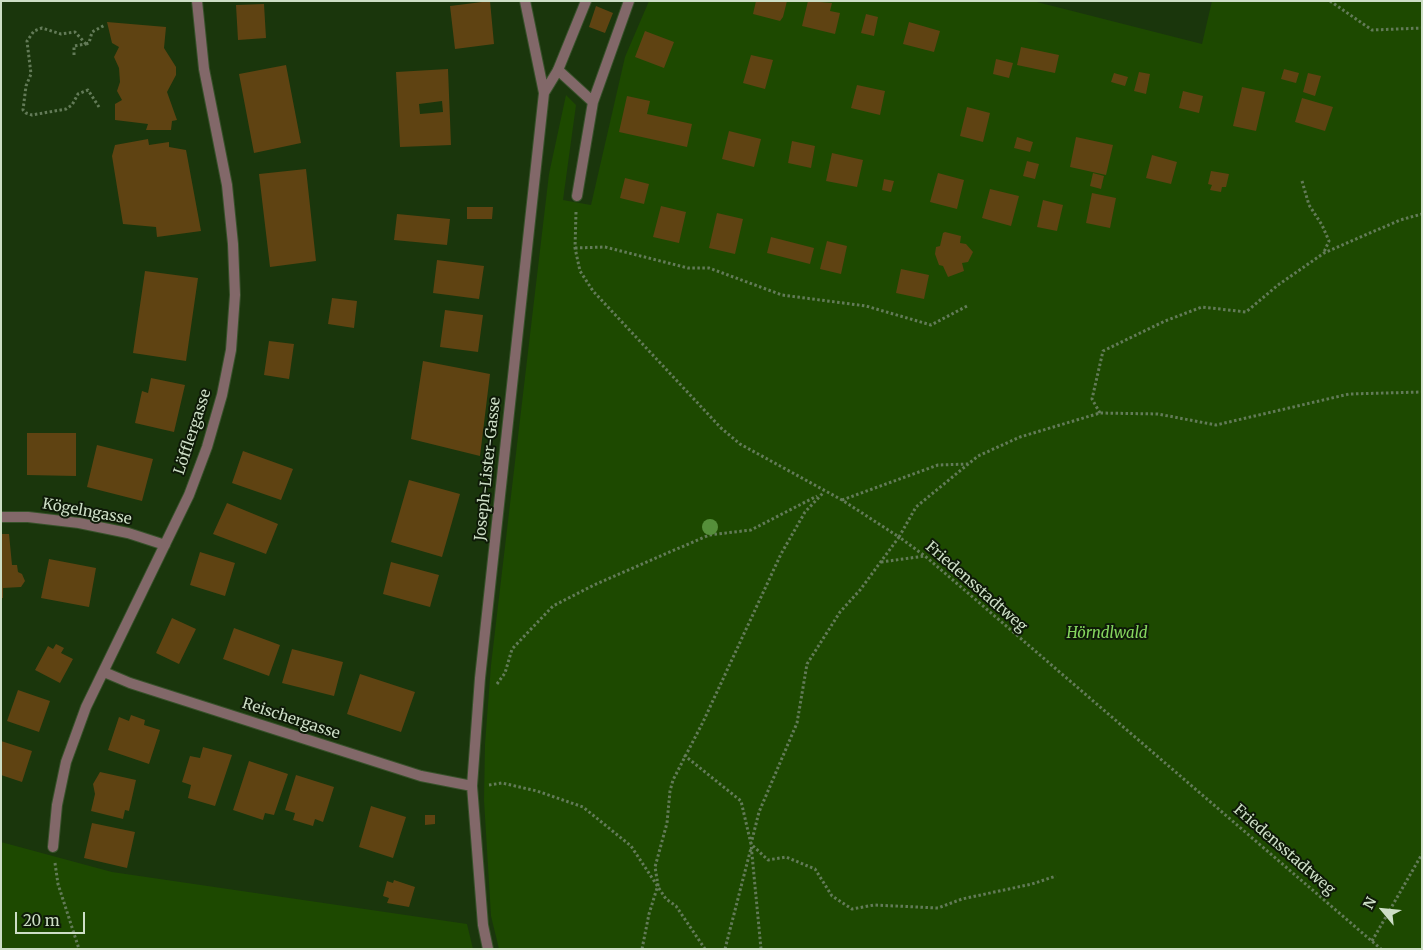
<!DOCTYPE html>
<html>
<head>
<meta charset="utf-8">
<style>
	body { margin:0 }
	#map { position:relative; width:1423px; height:950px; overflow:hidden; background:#1a360c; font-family:Merriweather,serif }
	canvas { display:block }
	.frame { position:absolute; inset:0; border:2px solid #cddec6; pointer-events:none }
	.north { position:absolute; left:1358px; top:885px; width:50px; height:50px; -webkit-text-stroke:4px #0e1a08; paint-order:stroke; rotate:298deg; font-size:14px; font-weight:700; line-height:20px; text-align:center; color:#cddec6 }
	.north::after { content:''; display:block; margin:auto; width:18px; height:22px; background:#cddec6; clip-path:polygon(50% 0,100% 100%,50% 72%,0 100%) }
	.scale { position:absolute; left:15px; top:912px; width:70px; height:22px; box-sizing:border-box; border:2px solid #cddec6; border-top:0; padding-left:6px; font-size:15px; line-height:18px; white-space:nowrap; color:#cddec6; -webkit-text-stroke:4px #0e1a08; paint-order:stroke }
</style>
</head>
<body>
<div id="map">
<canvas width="1423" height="950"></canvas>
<div class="frame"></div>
<div class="north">N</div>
<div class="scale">20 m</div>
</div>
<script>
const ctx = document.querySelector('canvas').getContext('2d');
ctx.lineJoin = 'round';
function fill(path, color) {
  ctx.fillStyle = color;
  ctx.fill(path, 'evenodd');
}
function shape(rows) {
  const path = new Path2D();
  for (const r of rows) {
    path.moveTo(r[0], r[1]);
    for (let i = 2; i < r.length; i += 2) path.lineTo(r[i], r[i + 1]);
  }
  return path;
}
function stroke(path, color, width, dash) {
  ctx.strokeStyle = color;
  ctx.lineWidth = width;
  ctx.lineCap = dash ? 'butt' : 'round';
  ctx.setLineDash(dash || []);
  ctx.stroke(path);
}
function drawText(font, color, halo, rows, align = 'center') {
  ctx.font = font + ' Merriweather,serif';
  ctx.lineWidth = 4;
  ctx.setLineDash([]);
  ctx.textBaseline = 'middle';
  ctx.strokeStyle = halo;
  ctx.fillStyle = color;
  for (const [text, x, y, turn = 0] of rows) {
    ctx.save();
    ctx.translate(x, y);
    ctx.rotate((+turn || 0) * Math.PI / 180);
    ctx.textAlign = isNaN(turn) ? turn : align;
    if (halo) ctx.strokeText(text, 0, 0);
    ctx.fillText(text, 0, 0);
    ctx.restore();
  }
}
fill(shape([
	[649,1,1033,1,1202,44,1212,1,1422,1,1422,949,499,949,491,916,484,800,485,744,491,665,549,174,566,95,576,105,563,200,591,205,625,57],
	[1,842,112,872,467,924,473,949,1,949]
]), '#1d4900');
fill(shape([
	[490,1,494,44,455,49,450,6],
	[756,1,787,1,783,17,780,21,753,14],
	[808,1,832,3,830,11,840,13,835,34,802,26],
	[264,4,266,38,238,40,236,5],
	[596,6,613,13,605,33,589,27],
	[866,14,878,17,874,36,861,33],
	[107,22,166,27,164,48,176,67,176,75,167,92,177,120,172,121,171,130,146,130,148,124,115,120,115,104,122,100,117,91,120,82,119,68,114,57,119,47,112,43],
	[909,22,940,31,934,52,903,44],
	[645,31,674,42,664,68,635,57],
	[1021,47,1059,55,1055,73,1017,65],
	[751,55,773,60,765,89,743,83],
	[996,59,1013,63,1009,78,993,74],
	[286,65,301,143,254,153,239,74],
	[448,69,451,145,400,147,396,72],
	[442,101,443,112,420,114,419,104],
	[1284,69,1299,73,1296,83,1281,79],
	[1139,72,1150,74,1146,94,1134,91],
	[1114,73,1128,77,1125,86,1111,82],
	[1308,73,1321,76,1315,96,1303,92],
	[857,85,885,91,880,115,851,108],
	[1242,87,1265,92,1256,131,1233,126],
	[1183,91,1203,96,1199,113,1179,108],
	[627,96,650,101,647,114,692,124,687,147,619,132],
	[1302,98,1333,107,1325,131,1295,122],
	[967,107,990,113,983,142,960,136],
	[729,131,761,139,754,167,722,159],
	[1017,137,1033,142,1030,152,1014,148],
	[1076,137,1113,145,1106,175,1070,167],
	[148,139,149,145,169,142,169,147,186,150,201,231,157,237,156,227,123,224,112,156,115,145],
	[792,141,815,146,811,168,788,163],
	[832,153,863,160,857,187,826,181],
	[1152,155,1177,162,1171,184,1146,178],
	[1027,161,1039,164,1035,179,1023,176],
	[306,169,316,261,270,267,259,174],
	[1211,171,1229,174,1226,187,1222,187,1221,192,1210,190,1212,185,1208,184],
	[938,173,964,180,957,209,930,202],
	[1093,173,1104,176,1101,189,1090,186],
	[625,178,649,184,644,204,620,198],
	[884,179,894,181,891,192,882,190],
	[990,189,1019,196,1011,226,982,218],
	[1092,193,1116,198,1110,228,1086,223],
	[1043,200,1063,205,1057,231,1037,227],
	[661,206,686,212,679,243,653,237],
	[467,207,493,207,492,219,467,219],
	[717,213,743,219,735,254,709,248],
	[397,214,450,219,447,245,394,240],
	[945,232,961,236,960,243,966,244,973,252,968,262,962,263,964,271,948,277,943,266,939,265,935,254,936,247,940,246,943,233],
	[771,237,814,248,810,264,767,253],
	[827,241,847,246,841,274,820,269],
	[437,260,484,266,479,299,433,293],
	[901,269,929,275,924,299,896,293],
	[145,271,198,278,186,361,133,353],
	[332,298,357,301,354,328,328,324],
	[445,310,483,315,478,352,440,347],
	[269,341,294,344,289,379,264,375],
	[423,361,490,374,480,456,411,439],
	[151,378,185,385,174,432,135,423,142,391,148,393],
	[27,433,76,433,76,476,27,475],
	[97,445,153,459,142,501,87,487],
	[243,451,293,469,281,500,232,483],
	[409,480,460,494,442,557,391,542],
	[227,503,278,524,266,554,213,534],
	[1,534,9,534,12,565,17,565,18,572,22,574,25,581,21,587,3,588,3,598,1,598],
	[200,552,235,563,225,596,190,585],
	[49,559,96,568,89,607,41,598],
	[391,562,439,575,430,607,383,594],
	[172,618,196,629,179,664,156,653],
	[234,628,280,645,269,676,223,659],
	[56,644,64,648,61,653,73,659,60,683,35,670,48,646,53,649],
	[292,649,343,662,334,696,282,683],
	[360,674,415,692,401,732,347,714],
	[18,690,50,701,39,732,7,721],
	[131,715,145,720,144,725,160,730,149,764,108,750,119,717,129,721],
	[1,741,32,751,22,782,1,775],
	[203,747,232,755,215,806,188,798,191,785,182,782,190,756,200,758],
	[249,761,288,774,274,815,265,813,263,820,233,810],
	[100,772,136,780,129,811,125,810,123,819,91,811,95,794,93,784],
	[296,775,334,787,323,822,315,819,313,826,293,820,295,813,285,810],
	[371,806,406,817,393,858,359,847],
	[425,815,435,815,435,824,425,825],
	[92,823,135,832,127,868,84,858],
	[394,880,415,887,409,907,387,903,389,898,383,896,387,881,393,883]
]), '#5f4312');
const lane = shape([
	[558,70,593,102],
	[577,196,593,102,629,1]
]);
const street = shape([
	[525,1,544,93],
	[1,517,28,517,79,523,128,533,165,545],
	[104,672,130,683,421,776,472,786],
	[53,847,57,805,66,762,86,707,189,495,207,447,222,395,231,350,235,295,233,244,227,185,204,69,197,1],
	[488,949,483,925,472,786,480,678,544,93,558,70,586,1]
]);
stroke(lane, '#37512a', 12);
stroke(street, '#37512a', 12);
stroke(shape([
	[1330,1,1372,30,1422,28],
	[86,44,75,32,61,34,42,28,34,31,27,41,31,74,26,86,23,110,26,113,32,115,66,109,72,105,78,94,88,90,99,107],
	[86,44,89,43,92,32,105,25],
	[74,55,74,46,86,44],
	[1302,181,1309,205,1322,225,1329,241,1324,252],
	[576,212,575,248,580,271,593,291,721,428,740,444,842,500,899,537,916,507,978,456,1020,437,1100,413,1158,414,1216,425,1349,394,1422,392],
	[575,248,605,247,688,268,709,268,782,295,866,306,931,325,969,305],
	[1100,413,1092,399,1103,351,1165,321,1202,307,1246,312,1278,285,1324,253,1400,220,1422,214],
	[842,500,938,465,969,464],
	[881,562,925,556],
	[497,684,505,673,512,649,553,606,594,585,709,535,751,530,817,496],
	[684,755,741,801,751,844,768,860,786,857,815,869,832,896,852,909,874,905,938,908,962,899,1032,884,1056,876],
	[489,785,502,783,537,791,583,807,631,846,666,899,676,906,705,949],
	[55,863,58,884,79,949],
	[1372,941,1422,854],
	[642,949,649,914,658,885,655,867,667,823,670,791,673,780,703,722,781,554,805,512,824,492],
	[725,949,751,848],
	[761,949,751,844,759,812,797,723,807,664,840,612,860,590,899,537,925,556,1381,949]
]), '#637b58', 3, [2.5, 2.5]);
stroke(lane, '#826869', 10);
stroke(street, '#826869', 10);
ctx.fillStyle = '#558f3a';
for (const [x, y] of [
	[710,527]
]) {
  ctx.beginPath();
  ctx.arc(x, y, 8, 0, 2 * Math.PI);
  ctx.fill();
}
drawText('15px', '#cddec6', '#0e1a08', [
	["Löfflergasse",193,432,-72],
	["Joseph-Lister-Gasse",488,469,-84],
	["Kögelngasse",87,512,10],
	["Friedensstadtweg",976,587,41],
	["Reischergasse",291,719,18],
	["Friedensstadtweg",1284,850,41]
]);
drawText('italic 15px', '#86d75f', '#0e1a08', [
	["Hörndlwald",1107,634]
]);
</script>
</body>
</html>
